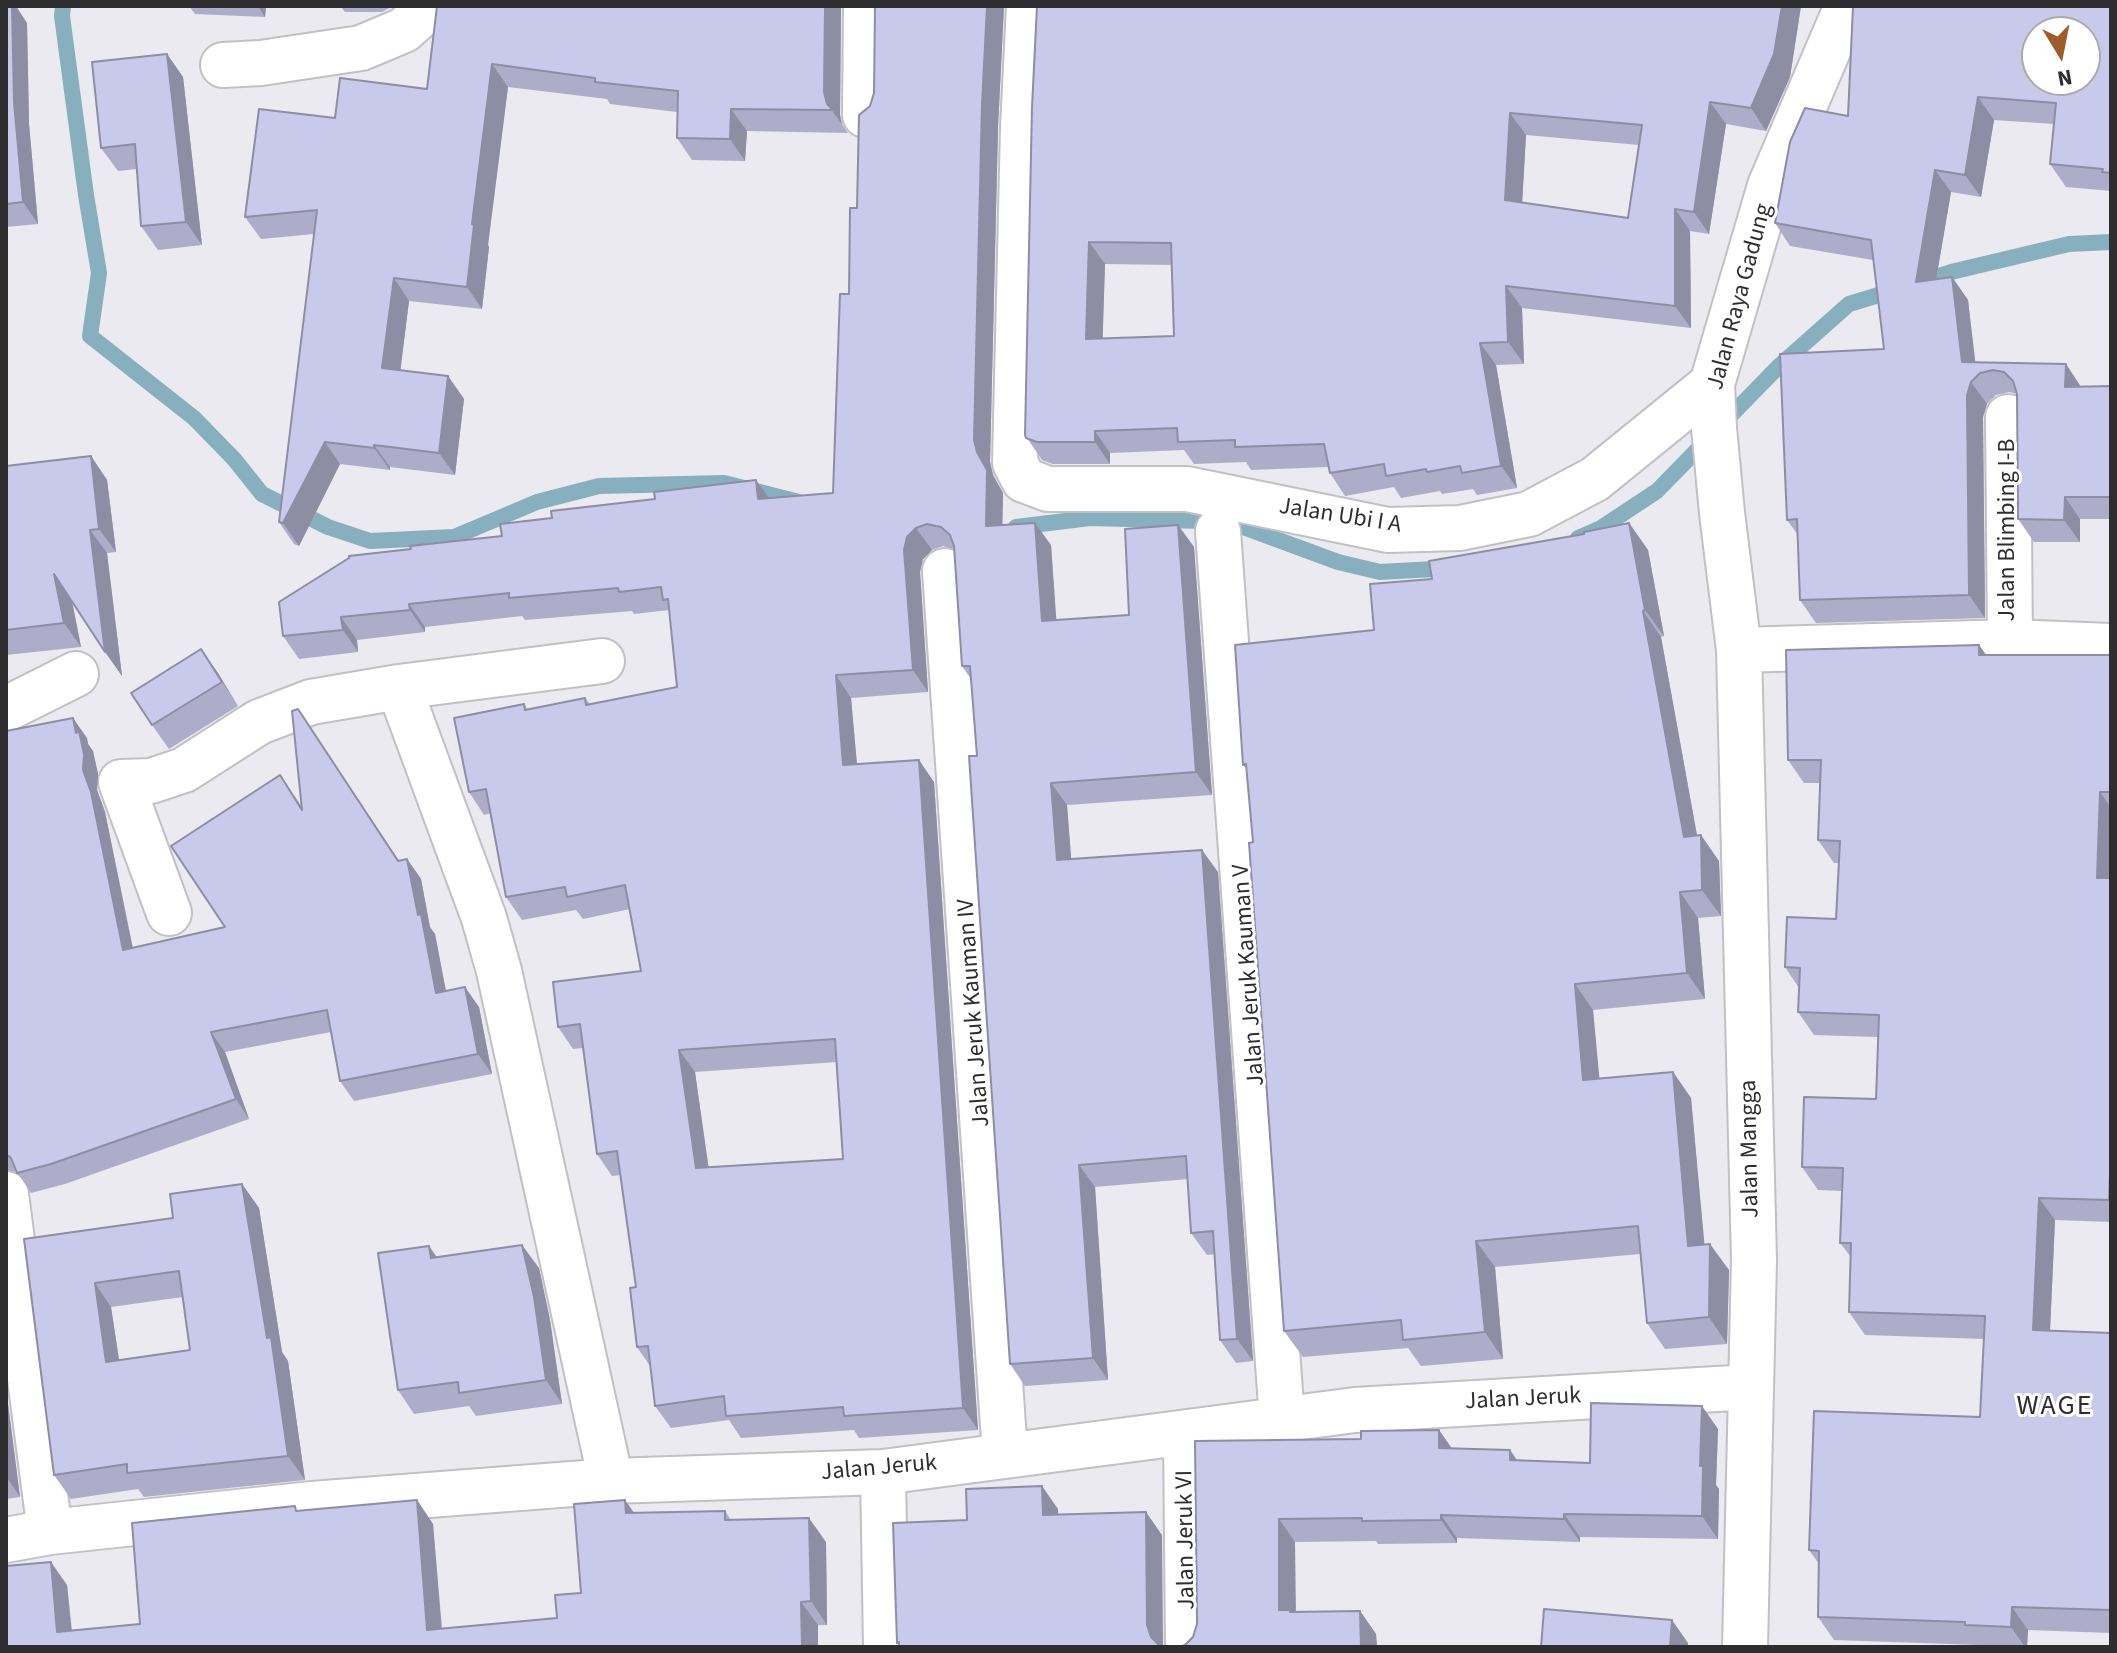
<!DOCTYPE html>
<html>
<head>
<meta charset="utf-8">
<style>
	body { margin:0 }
	#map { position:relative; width:2117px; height:1653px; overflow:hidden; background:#eaeaf0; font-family:"Source Sans 3",sans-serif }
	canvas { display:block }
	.frame { position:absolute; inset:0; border:8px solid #2e2e30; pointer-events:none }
	.north { position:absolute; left:2021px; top:16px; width:80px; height:80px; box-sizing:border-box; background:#fff; border:2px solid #ababac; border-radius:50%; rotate:170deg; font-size:22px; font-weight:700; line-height:32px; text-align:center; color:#2e2e30 }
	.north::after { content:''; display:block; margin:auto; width:28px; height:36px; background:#9f5c2b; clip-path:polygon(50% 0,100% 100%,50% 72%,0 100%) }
</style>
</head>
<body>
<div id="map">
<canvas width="2117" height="1653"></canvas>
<div class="frame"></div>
<div class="north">N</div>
</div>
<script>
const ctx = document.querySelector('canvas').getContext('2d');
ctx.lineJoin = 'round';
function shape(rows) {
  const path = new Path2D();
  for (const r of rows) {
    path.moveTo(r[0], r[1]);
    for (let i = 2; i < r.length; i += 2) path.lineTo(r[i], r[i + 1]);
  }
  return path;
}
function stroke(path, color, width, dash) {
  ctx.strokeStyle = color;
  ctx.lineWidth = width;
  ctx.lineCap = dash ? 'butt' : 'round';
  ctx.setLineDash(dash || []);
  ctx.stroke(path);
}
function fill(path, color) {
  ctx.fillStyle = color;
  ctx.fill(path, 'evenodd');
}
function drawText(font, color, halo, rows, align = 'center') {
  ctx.font = font + ' "Source Sans 3",sans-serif';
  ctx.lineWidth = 6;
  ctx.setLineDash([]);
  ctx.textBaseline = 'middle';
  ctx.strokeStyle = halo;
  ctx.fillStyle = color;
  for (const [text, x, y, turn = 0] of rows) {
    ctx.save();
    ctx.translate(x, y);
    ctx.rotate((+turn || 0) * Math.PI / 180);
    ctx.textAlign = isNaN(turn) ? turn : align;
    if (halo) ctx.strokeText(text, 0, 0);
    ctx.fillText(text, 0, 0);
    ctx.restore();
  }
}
stroke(shape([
	[63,6,62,16,86,195,99,273,90,336,194,418,234,459,262,494,328,527,370,541,454,537,537,502,599,486,724,483,799,502],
	[1917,283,1951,272,2069,244,2111,242],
	[1016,527,1090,518,1203,521,1235,524,1338,562,1380,572,1452,568],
	[1578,538,1601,528,1657,491,1778,367,1849,304,1895,290]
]), '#88afbe', 16);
const minor = shape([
	[1029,6,1023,128,1015,463,1024,480,1048,489,1187,489,1388,530,1460,528,1529,514,1595,479,1712,384],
	[223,65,261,63,361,48,404,30,424,12,424,6],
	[865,115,866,6],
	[2008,417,2010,642],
	[1218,531,1282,1419],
	[945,571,1005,1455],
	[1739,650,2010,642,2111,646],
	[399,687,484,918,499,971,611,1481],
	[6,709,76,674],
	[169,913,121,782,151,781,184,770,259,722,311,702,399,687,602,661],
	[6,1194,50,1532],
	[1186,1432,1188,1647],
	[883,1472,886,1647],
	[6,1540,50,1532,312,1504,611,1481,883,1472,1355,1410,1751,1387],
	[1745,1647,1754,1260,1739,650,1722,513,1714,428,1712,384,1770,186,1847,6]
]);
stroke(minor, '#c0c0c6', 48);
stroke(minor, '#fff', 44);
fill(shape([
	[6,6,27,23,29,124,38,224,6,227],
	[189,6,266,6,265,17,195,14],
	[340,6,393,6,382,12,345,12],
	[437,6,841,6,840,115,842,124,848,133,747,131,745,161,692,160,677,138,677,112,610,104,607,99,508,87,488,245,489,247,482,309,409,301,400,370,448,376,464,399,455,475,390,467,390,470,340,464,299,546,294,544,279,522,314,234,261,239,245,217,335,118,427,89],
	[875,6,1004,6,998,127,990,462,993,475,1003,493,1002,525,1051,545,1056,620,1129,615,1178,525,1194,547,1212,795,1067,805,1071,859,1218,872,1253,1361,1236,1363,1220,1340,1215,1254,1207,1255,1191,1233,1188,1179,1095,1187,1108,1380,1025,1386,1010,1364,977,756,971,679,962,666,954,549,943,546,932,550,923,559,920,572,928,692,851,698,857,764,934,782,978,1430,859,1438,854,1430,741,1438,729,1420,671,1428,655,1406,650,1366,637,1347,636,1287,620,1175,612,1176,597,1154,583,1048,573,1049,558,1027,641,971,630,909,583,919,576,910,522,920,506,897,491,813,484,815,469,792,524,704,527,709,585,698,590,704,677,687,669,610,634,614,632,611,525,620,522,616,425,627,425,632,357,640,358,652,299,659,283,636,411,549,502,536,552,518,756,480,769,498,833,493,849,294,857,208,870,106,874,93],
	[837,1062,843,1159,708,1168,695,1072],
	[1037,6,1801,6,1790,77,1766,131,1726,124,1709,234,1690,231,1691,328,1522,308,1524,364,1496,365,1517,488,1477,495,1473,489,1442,494,1440,491,1401,498,1394,487,1345,496,1330,473,1328,467,1251,470,1246,462,1194,464,1184,450,1110,453,1110,464,1053,464,1042,460,1025,435],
	[1526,135,1639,145,1628,218,1522,203],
	[1105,264,1172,265,1174,336,1102,339],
	[2111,6,2111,191,2066,187,2050,164,2054,124,1994,120,1981,197,1951,192,1936,279,1952,277,1968,300,1975,363,2066,364,2081,387,2111,386,2111,519,2080,519,2080,542,2034,542,2018,519,2017,394,2009,392,1996,395,1987,404,1983,417,1985,618,1816,623,1800,600,1798,535,1787,520,1884,349,1873,260,1790,246,1775,223,1848,116],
	[167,54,183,77,202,245,158,250,141,226,137,169,118,171,101,148],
	[91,456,107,480,116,552,107,553,122,676,72,600,81,647,6,655,6,466],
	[1629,523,1648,550,1664,636,1661,637,1697,835,1719,861,1721,916,1698,918,1705,999,1593,1010,1599,1079,1673,1072,1691,1098,1704,1244,1729,1270,1727,1344,1665,1349,1647,1323,1640,1254,1495,1267,1503,1359,1421,1366,1408,1348,1303,1357,1284,1331,1253,842,1246,768,1243,765,1374,630,1432,579,1584,534],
	[201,649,238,706,169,749,152,725],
	[1986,655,2111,655,2111,1222,2055,1220,2050,1331,2111,1333,2111,1633,2028,1630,2027,1647,1981,1647,1979,1645,1834,1640,1818,1617,1819,1564,1809,1550,1980,1417,1984,1339,1865,1335,1849,1312,1851,1257,1840,1243,1842,1191,1818,1190,1802,1167,1876,1099,1878,1037,1814,1035,1798,1012,1799,988,1785,967,1836,919,1839,863,1834,863,1818,840,1820,783,1804,783,1788,760],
	[298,709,399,861,407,859,421,879,430,928,435,934,446,991,479,1007,492,1074,354,1101,340,1081,331,1032,225,1052,249,1119,65,1184,31,1193,17,1172,6,1170,6,731,87,738,88,744,93,751,98,774,97,790,105,812,133,948,225,927,294,795,302,807],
	[242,1184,259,1208,282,1352,288,1361,305,1480,144,1497,138,1489,71,1499,54,1475,24,1239,173,1218],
	[183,1297,190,1350,119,1360,111,1307],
	[437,1257,539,1268,550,1320,562,1404,476,1416,469,1406,414,1414,398,1390],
	[6,1388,20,1497,6,1499],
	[1718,1429,1716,1485,1719,1489,1718,1539,1580,1537,1580,1542,1457,1538,1457,1543,1378,1544,1376,1541,1295,1542,1295,1612,1360,1611,1376,1634,1377,1647,1179,1647,1185,1645,1193,1637,1197,1624,1195,1441,1361,1439,1439,1430,1452,1449,1518,1461,1590,1463],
	[417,1500,433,1524,442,1628,557,1618,581,1593,634,1513,725,1511,731,1520,826,1542,827,1625,6,1647,67,1585,72,1630,140,1624,299,1511]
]), '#adadca');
fill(shape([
	[12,6,16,6,27,23,29,124,38,224,23,202,14,102],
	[258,6,266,6,265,17],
	[825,6,841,6,840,115,842,124,827,104,824,92],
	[987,6,1004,6,998,127,990,462,993,475,1003,493,1002,549,986,526,974,440,982,104],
	[1782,6,1801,6,1790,77,1766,131,1751,108],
	[167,54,183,77,202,245,186,222],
	[492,64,508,87,488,245,489,247,482,309,467,287,472,224],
	[1978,97,1994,120,1981,197,1965,175],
	[1710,102,1726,124,1709,234,1694,212],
	[731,109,747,131,745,161,730,139],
	[1510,113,1526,135,1521,223,1505,200],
	[1935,170,1951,192,1932,304,1916,282],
	[1675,209,1690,231,1691,328,1675,306],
	[1089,242,1105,264,1102,362,1086,339],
	[1952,277,1968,300,1977,376,1962,362],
	[394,278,409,301,398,390,382,368],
	[1506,286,1522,308,1524,364,1508,342],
	[1480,343,1496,365,1517,488,1501,466],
	[2066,364,2081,387,2065,387],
	[448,376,464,399,455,475,439,453],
	[1971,382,1987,404,1983,417,1985,618,1969,595,1967,395],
	[1095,431,1110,453,1110,464,1095,442],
	[325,442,340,464,299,546,283,523],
	[374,445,390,467,390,470,374,448],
	[91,456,107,480,116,552,99,529],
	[756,480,772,502,758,499],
	[2065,497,2080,519,2080,542,2064,520],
	[1035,523,1051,545,1058,643,1042,621],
	[1629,523,1648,550,1664,636,1645,610],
	[1178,525,1194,547,1212,795,1196,772],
	[916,528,932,550,923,559,920,572,928,692,913,670,904,550,907,537],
	[90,530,107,553,122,676,105,652],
	[54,574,71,597,81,647,64,623],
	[409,604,425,627,425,632,410,610],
	[1643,611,1661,637,1701,858,1701,835,1719,861,1721,916,1702,890,1684,837],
	[341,617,357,640,358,652,343,630],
	[1979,645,1995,667,1979,655],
	[201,649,218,673,238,706,222,682],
	[836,675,851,698,859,788,843,765],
	[298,709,411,879,407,859,421,879,430,927,435,934,450,1013,436,993],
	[73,718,87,738,88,744,93,751,98,774,97,790,105,812,137,970,123,950,83,770],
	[919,760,934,782,978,1430,963,1408],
	[1051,783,1067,805,1073,882,1057,860],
	[2100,792,2111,808,2111,925,2097,878],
	[1202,850,1218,872,1253,1361,1237,1339],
	[1680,892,1698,918,1705,999,1687,973],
	[1575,984,1593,1010,1602,1106,1583,1080],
	[465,987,479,1007,492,1074,478,1054],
	[211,1032,225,1052,249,1119,236,1099],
	[679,1050,695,1072,712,1191,696,1168],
	[1673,1072,1691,1098,1707,1272,1688,1246],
	[2111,1146,2111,1202,2109,1200],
	[1079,1165,1095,1187,1108,1380,1093,1358],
	[242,1184,259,1208,282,1352,288,1361,305,1480,288,1456,267,1338],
	[2039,1198,2055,1220,2049,1353,2033,1330],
	[1476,1241,1495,1267,1503,1359,1485,1332],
	[1710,1244,1729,1270,1727,1344,1709,1317],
	[522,1245,539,1268,550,1320,562,1404,546,1380],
	[429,1246,445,1269,431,1258],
	[95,1283,111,1307,123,1386,106,1362],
	[6,1388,20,1497,6,1476],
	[1702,1406,1718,1429,1716,1485,1719,1489,1718,1539,1702,1516,1700,1466],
	[1439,1430,1455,1453,1439,1448],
	[1510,1450,1526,1473,1510,1460],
	[1042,1486,1058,1509,1059,1538,1043,1515],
	[417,1500,433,1524,443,1647,427,1630],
	[625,1500,642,1524,626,1513],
	[1146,1512,1162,1535,1163,1647,1158,1647,1151,1637,1147,1625],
	[1564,1514,1580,1537,1580,1542,1564,1519],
	[1441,1515,1457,1538,1457,1543,1441,1520],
	[809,1518,826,1542,827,1625,811,1601],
	[1279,1519,1295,1542,1296,1618,1279,1610],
	[51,1562,67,1585,73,1647,57,1632],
	[801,1602,818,1625,818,1647,802,1647],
	[2012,1607,2028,1630,2027,1647,2025,1647,2011,1627],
	[1360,1611,1376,1634,1377,1647,1361,1647],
	[1672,1620,1688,1643,1688,1647,1670,1647]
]), '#8d8da4');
const building = shape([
	[6,6,12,6,14,102,23,202,6,204,6,6],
	[437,6,825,6,824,92,827,104,833,110,731,109,730,139,677,138,678,91,595,82,595,78,492,64,472,224,474,225,467,287,394,278,382,368,448,376,439,453,374,445,374,448,325,442,283,523,279,522,317,210,245,217,259,109,335,118,340,78,427,89,437,6],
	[875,6,987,6,982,104,974,440,977,452,987,470,986,526,1035,523,1042,621,1129,615,1125,529,1178,525,1196,772,1051,783,1057,860,1202,850,1237,1339,1220,1340,1213,1231,1191,1233,1186,1156,1079,1165,1093,1358,1010,1364,969,756,977,756,970,666,962,666,954,546,950,535,941,527,927,524,916,528,907,537,904,550,913,670,836,675,843,765,919,760,963,1408,844,1416,843,1407,726,1416,724,1396,655,1406,648,1346,637,1347,630,1288,636,1287,617,1151,597,1154,580,1024,558,1027,553,982,641,971,625,885,567,897,565,887,506,897,486,789,469,792,454,718,524,704,525,710,585,698,586,705,677,687,668,599,663,600,661,587,619,592,618,588,509,598,509,593,409,604,410,610,341,617,343,630,283,636,279,602,349,558,349,556,411,549,410,546,502,536,500,524,552,518,551,511,655,499,654,492,756,480,758,499,833,493,840,294,849,294,850,208,857,208,859,115,870,106,874,93,875,6],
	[835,1039,843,1159,696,1168,679,1050,835,1039],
	[1037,6,1782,6,1774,54,1751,108,1710,102,1694,212,1675,209,1675,306,1506,286,1508,342,1480,343,1501,466,1462,473,1460,466,1427,472,1426,469,1386,476,1384,464,1330,473,1324,444,1235,447,1235,440,1178,442,1177,428,1095,431,1095,442,1037,442,1026,438,1025,435,1032,107,1037,6],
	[1510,113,1642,125,1628,218,1505,200,1510,113],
	[1089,242,1171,243,1174,336,1086,339,1089,242],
	[1853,6,2111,6,2111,173,2102,172,2103,169,2050,164,2056,103,1978,97,1965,175,1935,170,1916,282,1952,277,1962,362,2066,364,2065,387,2111,386,2111,497,2065,497,2064,520,2018,519,2017,394,2013,381,2004,372,1993,370,1980,373,1971,382,1967,395,1969,595,1800,600,1797,519,1787,520,1780,354,1884,349,1871,240,1775,223,1790,142,1805,108,1848,116,1853,6],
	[2037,32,2085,32,2085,80,2037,80,2037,32],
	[167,54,186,222,141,226,135,144,101,148,92,62,167,54],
	[91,456,99,529,90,530,105,652,54,574,64,623,6,630,6,466,91,456],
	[1629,523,1645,610,1643,611,1684,837,1701,835,1702,890,1680,892,1687,973,1575,984,1583,1080,1673,1072,1688,1246,1710,1244,1709,1317,1647,1323,1638,1226,1476,1241,1485,1332,1403,1340,1401,1320,1284,1331,1249,843,1253,842,1246,764,1243,765,1235,645,1374,630,1370,584,1432,579,1429,561,1584,534,1584,532,1629,523],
	[1979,645,1979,655,2110,655,2111,792,2100,792,2097,878,2111,878,2110,922,2111,922,2111,1146,2109,1200,2039,1198,2033,1330,2111,1333,2111,1610,2012,1607,2011,1627,1965,1625,1965,1622,1818,1617,1819,1551,1809,1550,1814,1411,1980,1417,1985,1316,1849,1312,1851,1243,1840,1243,1843,1168,1802,1167,1804,1097,1876,1099,1879,1015,1798,1012,1800,968,1785,967,1787,917,1836,919,1840,841,1818,840,1821,760,1788,760,1786,650,1979,645],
	[201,649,222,682,152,725,131,693,201,649],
	[298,709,398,861,407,859,418,915,421,914,436,993,465,987,478,1054,340,1081,327,1010,211,1032,236,1099,51,1164,17,1173,11,1158,6,1154,6,731,73,718,76,733,79,731,84,754,83,770,91,792,123,950,225,927,171,846,280,775,302,810,292,711,298,709],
	[242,1184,267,1338,271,1337,288,1456,127,1473,127,1464,54,1475,24,1239,173,1218,170,1194,242,1184],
	[179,1271,190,1350,106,1362,95,1283,179,1271],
	[522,1245,534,1297,546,1380,459,1393,458,1382,398,1390,378,1253,429,1246,431,1258,522,1245],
	[1591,1403,1702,1406,1700,1466,1703,1466,1702,1516,1564,1514,1564,1519,1441,1515,1441,1520,1362,1521,1362,1518,1279,1519,1279,1610,1290,1610,1290,1612,1360,1611,1361,1647,1179,1647,1185,1645,1193,1637,1197,1624,1195,1441,1361,1439,1361,1431,1439,1430,1439,1448,1510,1450,1510,1460,1590,1463,1591,1403],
	[1042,1486,1043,1515,1146,1512,1147,1625,1151,1637,1159,1645,1166,1647,899,1647,899,1642,897,1643,893,1523,967,1520,966,1489,1042,1486],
	[417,1500,427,1630,557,1618,555,1595,581,1593,574,1504,625,1500,626,1513,725,1511,725,1520,809,1518,811,1601,801,1602,802,1647,6,1647,6,1566,51,1562,57,1632,140,1624,132,1523,295,1506,296,1511,417,1500],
	[1544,1609,1672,1620,1670,1647,1541,1647,1544,1609]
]);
fill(building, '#c9c9eb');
stroke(building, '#8d8da4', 2);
drawText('24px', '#2e2e30', '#fff', [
	["Jalan Raya Gadung",1741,297,-75],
	["Jalan Ubi I A",1340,517,9],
	["Jalan Blimbing I-B",2009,530,-90],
	["Jalan Jeruk Kauman V",1250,975,-94],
	["Jalan Jeruk Kauman IV",975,1013,-94],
	["Jalan Mangga",1751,1149,-91],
	["Jalan Jeruk",1523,1400,-3],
	["Jalan Jeruk",879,1469,-5],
	["Jalan Jeruk VI",1187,1540,-91]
]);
ctx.letterSpacing = '2px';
drawText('28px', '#2e2e30', '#fff', [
	["WAGE",2055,1408]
]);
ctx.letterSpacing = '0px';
</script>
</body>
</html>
